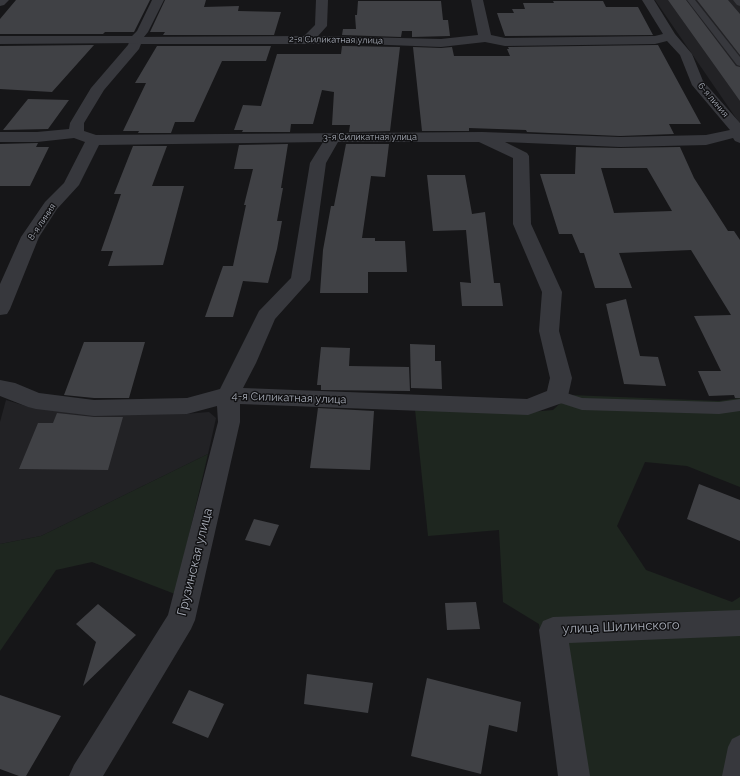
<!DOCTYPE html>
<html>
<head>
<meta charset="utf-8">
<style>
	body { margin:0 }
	canvas { display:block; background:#161618 }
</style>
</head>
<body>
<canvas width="740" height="776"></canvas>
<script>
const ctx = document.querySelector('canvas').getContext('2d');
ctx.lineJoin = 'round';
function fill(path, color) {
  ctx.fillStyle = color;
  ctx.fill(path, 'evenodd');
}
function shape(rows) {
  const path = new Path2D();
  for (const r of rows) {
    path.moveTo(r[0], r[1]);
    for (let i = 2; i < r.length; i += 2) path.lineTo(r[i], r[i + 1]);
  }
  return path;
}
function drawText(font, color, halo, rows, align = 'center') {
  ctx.font = font + ' Raleway,sans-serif';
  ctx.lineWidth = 3;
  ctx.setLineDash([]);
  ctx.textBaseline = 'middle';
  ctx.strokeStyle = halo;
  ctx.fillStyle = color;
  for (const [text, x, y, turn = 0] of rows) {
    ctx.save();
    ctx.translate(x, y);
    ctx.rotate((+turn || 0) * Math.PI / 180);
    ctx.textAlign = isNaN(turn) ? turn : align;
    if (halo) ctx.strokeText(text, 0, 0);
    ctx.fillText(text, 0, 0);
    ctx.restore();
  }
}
fill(shape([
	[655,0,740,0,740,123,738,121],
	[6,400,29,407,185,414,209,412,216,418,208,454,41,536,0,544,0,422]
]), '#222225');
fill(shape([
	[569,395,719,401,740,398,740,487,687,466,645,462,617,526,646,570,732,602,740,597,740,776,562,776,539,624,503,602,499,530,428,536,415,409,531,412,553,410],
	[208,454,175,594,92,562,56,570,0,651,0,544,41,536]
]), '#1e261f');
fill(shape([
	[16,0,150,0,134,32,105,32,103,34,0,34,0,19],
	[165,0,206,0,204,7,239,6,238,11,281,12,274,35,163,35,165,32,150,32],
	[668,0,686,0,736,66,740,67,740,101],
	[697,0,728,0,740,14,740,55],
	[358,1,441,1,443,20,448,20,450,36,412,37,412,31,402,31,401,37,342,35,343,29,356,29,355,15,357,15],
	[553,1,603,1,606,7,638,7,653,35,505,36,497,13,514,13,512,9,525,9,523,3,554,3],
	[94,45,52,92,0,89,0,46],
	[658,45,701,124,669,124,674,134,620,136,527,132,526,130,469,128,469,131,422,131,413,47,441,48,452,47,454,56,510,56,507,49,509,49,508,47],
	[157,46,271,46,266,61,222,61,194,122,175,122,171,133,138,133,139,131,123,131,146,83,135,83],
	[342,46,400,47,390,131,349,132,350,125,332,125,334,92,322,90,313,124,291,124,290,132,242,132,243,130,234,130,243,105,261,106,277,54,341,54],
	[28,99,69,100,48,129,3,130],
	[38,143,36,147,49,147,30,186,0,186,0,144],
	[288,144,281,188,283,188,277,221,282,221,277,249,268,283,243,281,233,317,205,317,223,266,233,266,246,205,244,205,253,169,234,169,239,145],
	[346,144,389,144,385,177,371,176,362,238,375,238,375,241,405,241,407,272,368,272,368,293,320,293,323,250,331,206,334,206],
	[133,146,167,146,152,186,184,186,163,265,108,266,113,251,101,251,121,194,114,194],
	[576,147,620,148,680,147,694,178,728,231,734,231,740,240,740,398,735,398,734,395,709,396,698,371,721,371,694,316,731,315,691,250,619,253,632,288,595,288,584,253,580,253,572,234,559,234,540,174,575,174],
	[601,168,647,168,672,211,614,213],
	[427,175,465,175,472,214,485,212,494,283,500,283,503,306,462,306,460,282,471,283,466,230,433,231],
	[626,299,640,356,658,357,666,386,624,384,606,304],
	[84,342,145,342,129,398,94,398,64,395],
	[410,344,435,345,435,361,441,361,442,389,411,388],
	[321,347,350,348,349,366,409,367,410,391,321,390,321,385,317,385],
	[318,408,374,411,370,470,310,468],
	[57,413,94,417,123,417,108,470,19,469,38,423,53,423],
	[699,484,740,500,740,541,687,519],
	[254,519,279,525,270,546,245,540],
	[476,602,480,629,447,630,445,603],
	[98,604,136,635,83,686,96,642,76,624],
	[307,674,373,683,368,713,304,704],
	[427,678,521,702,517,732,489,725,481,774,411,756],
	[189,690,224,704,208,738,172,723],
	[0,695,61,716,26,776,19,776,0,769]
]), '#404145');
fill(shape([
	[687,0,695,0,740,57,740,66,737,65,687,0],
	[733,0,740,0,740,6,737,5,733,0],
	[557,390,582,398,719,402,740,399,740,411,719,414,582,410,551,400,549,396,551,392,557,390],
	[740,735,740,776,722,776,728,747,732,739,740,735]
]), '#37383d');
fill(shape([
	[0,0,9,0,4,5,0,6,0,0],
	[316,0,328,0,327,26,318,36,441,39,478,35,471,0,483,0,491,35,505,38,655,36,663,34,642,0,654,0,675,34,692,54,703,81,740,123,740,143,735,141,733,138,706,145,620,147,505,142,527,153,529,156,531,224,562,292,559,331,572,378,568,396,565,402,528,415,240,404,240,422,195,620,191,629,103,776,69,776,74,765,168,615,218,422,217,406,187,414,94,416,36,409,28,407,0,396,0,380,15,383,39,393,94,400,187,398,220,389,259,311,291,278,310,163,323,142,99,145,79,185,57,209,39,237,10,309,7,314,0,315,0,284,21,237,45,202,64,183,85,142,74,138,37,142,0,142,0,132,37,132,69,129,70,123,91,88,128,45,131,37,304,36,315,25,316,0],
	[667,41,680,55,692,85,730,130,706,135,620,137,482,132,96,135,84,131,84,123,104,90,139,49,141,44,363,44,441,47,485,42,505,46,655,44,667,41],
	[338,142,479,142,513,158,513,224,542,292,539,331,550,378,547,391,527,399,243,388,256,363,275,319,310,280,326,163,338,142],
	[740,610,740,636,569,643,590,776,558,776,539,630,543,621,553,617,740,610]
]), '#37383d');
fill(shape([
	[152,0,164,0,148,32,139,43,0,44,0,36,132,36,137,31,152,0]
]), '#37383d');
drawText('9px', '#a8adb8', '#111113', [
	["2-я Силикатная улица",336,40,1],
	["6-я линия",713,100,50],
	["3-я Силикатная улица",370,137],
	["8-я линия",42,222,-56]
]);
drawText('11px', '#a8adb8', '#111113', [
	["4-я Силикатная улица",289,398,2]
]);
drawText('13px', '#a8adb8', '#111113', [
	["Грузинская улица",195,562,-76],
	["улица Шилинского",621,627,-2]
]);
</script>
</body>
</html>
